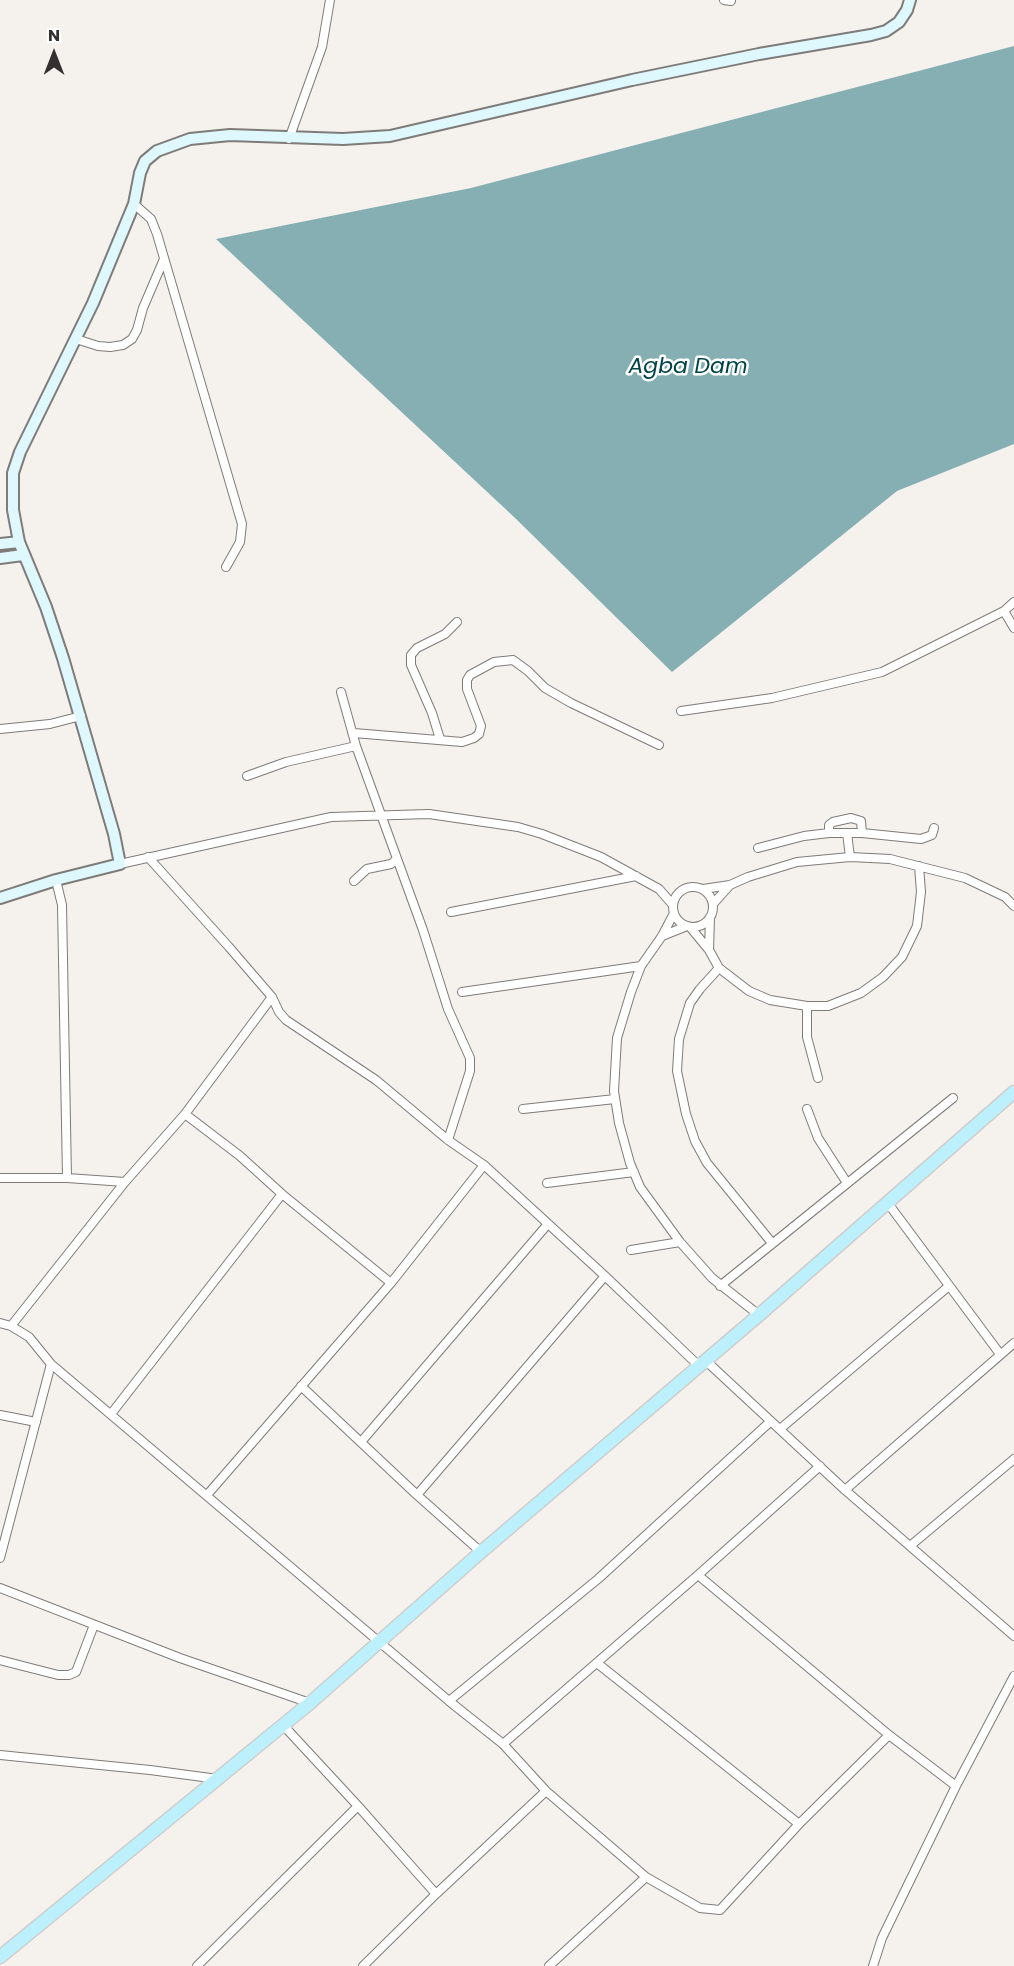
<!DOCTYPE html>
<html>
<head>
<meta charset="utf-8">
<style>
	body { margin:0 }
	#map { position:relative; width:1014px; height:1966px; overflow:hidden; background:#f5f1ed; font-family:Poppins,sans-serif }
	canvas { display:block }
	.north { position:absolute; left:24px; top:24px; width:60px; height:60px; -webkit-text-stroke:4px #fff; paint-order:stroke; rotate:0deg; font-size:16px; font-weight:700; line-height:24px; text-align:center; color:#333130 }
	.north::after { content:''; display:block; margin:auto; width:21px; height:27px; background:#333130; clip-path:polygon(50% 0,100% 100%,50% 72%,0 100%) }
</style>
</head>
<body>
<div id="map">
<canvas width="1014" height="1966"></canvas>
<div class="north">N</div>
</div>
<script>
const ctx = document.querySelector('canvas').getContext('2d');
ctx.lineJoin = 'round';
function fill(path, color) {
  ctx.fillStyle = color;
  ctx.fill(path, 'evenodd');
}
function shape(rows) {
  const path = new Path2D();
  for (const r of rows) {
    if (r.length === 3) {
      path.moveTo(r[0] + r[2], r[1]);
      path.arc(r[0], r[1], r[2], 0, 2 * Math.PI);
      continue;
    }
    path.moveTo(r[0], r[1]);
    for (let i = 2; i < r.length; i += 2) path.lineTo(r[i], r[i + 1]);
  }
  return path;
}
function stroke(path, color, width, dash) {
  ctx.strokeStyle = color;
  ctx.lineWidth = width;
  ctx.lineCap = dash ? 'butt' : 'round';
  ctx.setLineDash(dash || []);
  ctx.stroke(path);
}
function drawText(font, color, halo, rows, align = 'center') {
  ctx.font = font + ' Poppins,sans-serif';
  ctx.lineWidth = 5;
  ctx.setLineDash([]);
  ctx.textBaseline = 'middle';
  ctx.strokeStyle = halo;
  ctx.fillStyle = color;
  for (const [text, x, y, turn = 0] of rows) {
    ctx.save();
    ctx.translate(x, y);
    ctx.rotate((+turn || 0) * Math.PI / 180);
    ctx.textAlign = isNaN(turn) ? turn : align;
    if (halo) ctx.strokeText(text, 0, 0);
    ctx.fillText(text, 0, 0);
    ctx.restore();
  }
}
fill(shape([
	[1014,46,1014,444,897,491,672,672,513,516,216,239,471,188]
]), '#85afb3');
const street = shape([
	[724,0,731,1],
	[289,139,322,47,330,0],
	[134,204,151,219,157,234,242,524,240,542,226,567],
	[76,339,98,346,110,347,123,345,132,339,137,330,143,308,164,259],
	[1004,611,1014,628],
	[341,692,356,746,423,930,448,1009,470,1058,470,1071,448,1140],
	[681,711,772,698,882,672,1004,611,1014,602],
	[0,729,50,724,81,716],
	[354,733,462,742,474,738,479,734,481,726,467,689,467,680,470,675,494,662,513,660,528,671,545,688,571,703,659,745],
	[440,739,432,713,411,665,411,655,417,648,445,634,457,622],
	[247,776,286,762,356,746],
	[829,833,829,825,833,822,851,818,861,821,862,833],
	[847,833,850,857],
	[758,848,804,836,829,833,862,833,921,839,932,835,934,828],
	[148,857,229,947,272,997,279,1012,286,1020,376,1080,448,1140,484,1165,605,1276,699,1366],
	[120,864,331,817,429,814,518,827,542,834,601,857,659,889,673,905],
	[56,880,62,905,67,1178],
	[354,881,367,869,391,864,397,859],
	[693,907,20],
	[703,889,730,885,748,877,797,862,850,857,890,859,965,878,1005,897,1014,906],
	[713,904,730,885],
	[451,912,636,876],
	[674,913,662,936,641,966,631,992,617,1038,614,1091,619,1123,630,1163,640,1187,680,1242,712,1278,759,1315],
	[690,927,709,950,719,968,749,991,770,1000,807,1006,828,1006,861,993,883,977,902,957,917,926,921,892,919,866],
	[662,936,687,926],
	[709,950,710,917],
	[719,968,700,989,690,1003,679,1039,677,1071,686,1114,695,1141,707,1163,772,1243],
	[462,992,641,966],
	[807,1006,807,1037,818,1078],
	[523,1109,615,1099],
	[807,1109,818,1138,847,1183],
	[185,1114,240,1156,282,1194,391,1283],
	[0,1178,67,1178,125,1182],
	[547,1183,634,1172],
	[887,1202,1000,1354],
	[631,1250,680,1242],
	[720,1286,953,1098],
	[0,1323,11,1326,29,1337,51,1364,449,1701,503,1744,546,1791,646,1877,700,1908,720,1910,799,1824,889,1735],
	[11,1326,125,1182,185,1114,272,997],
	[705,1360,845,1490,1014,1636],
	[301,1386,417,1495,481,1552],
	[111,1414,282,1194],
	[0,1415,36,1422],
	[780,1429,949,1286],
	[361,1442,547,1225],
	[845,1490,1014,1343],
	[207,1495,391,1283,484,1165],
	[417,1495,605,1276],
	[910,1546,1014,1459],
	[0,1558,51,1364],
	[698,1575,889,1735,956,1786],
	[0,1588,180,1658,310,1703],
	[0,1660,58,1675,69,1675,76,1672,94,1625],
	[597,1663,799,1824],
	[449,1701,598,1579,771,1421],
	[283,1725,358,1806,436,1894],
	[503,1744,698,1575,820,1466],
	[0,1755,150,1770,218,1779],
	[197,1966,358,1806],
	[363,1966,436,1894,546,1791],
	[549,1966,646,1877],
	[873,1966,882,1938,956,1786,1014,1676]
]);
const secondary = shape([
	[0,544,19,542],
	[0,558,23,555],
	[0,898,56,880,120,864,114,834,63,658,46,607,19,542,13,510,13,473,20,452,93,303,134,204,140,173,145,161,157,151,190,139,230,135,343,139,390,136,632,80,759,54,871,35,886,31,899,22,907,10,910,0]
]);
const primary = shape([
	[0,1957,310,1703,481,1552,759,1315,1014,1092]
]);
stroke(street, '#7f7b78', 10);
stroke(secondary, '#7f7b78', 14);
stroke(primary, '#cececd', 15);
stroke(street, '#fff', 8);
stroke(secondary, '#def8fe', 10);
stroke(primary, '#bcf0fc', 12);
drawText('italic 22px', '#004349', '#fff', [
	["Agba Dam",688,367]
]);
</script>
</body>
</html>
